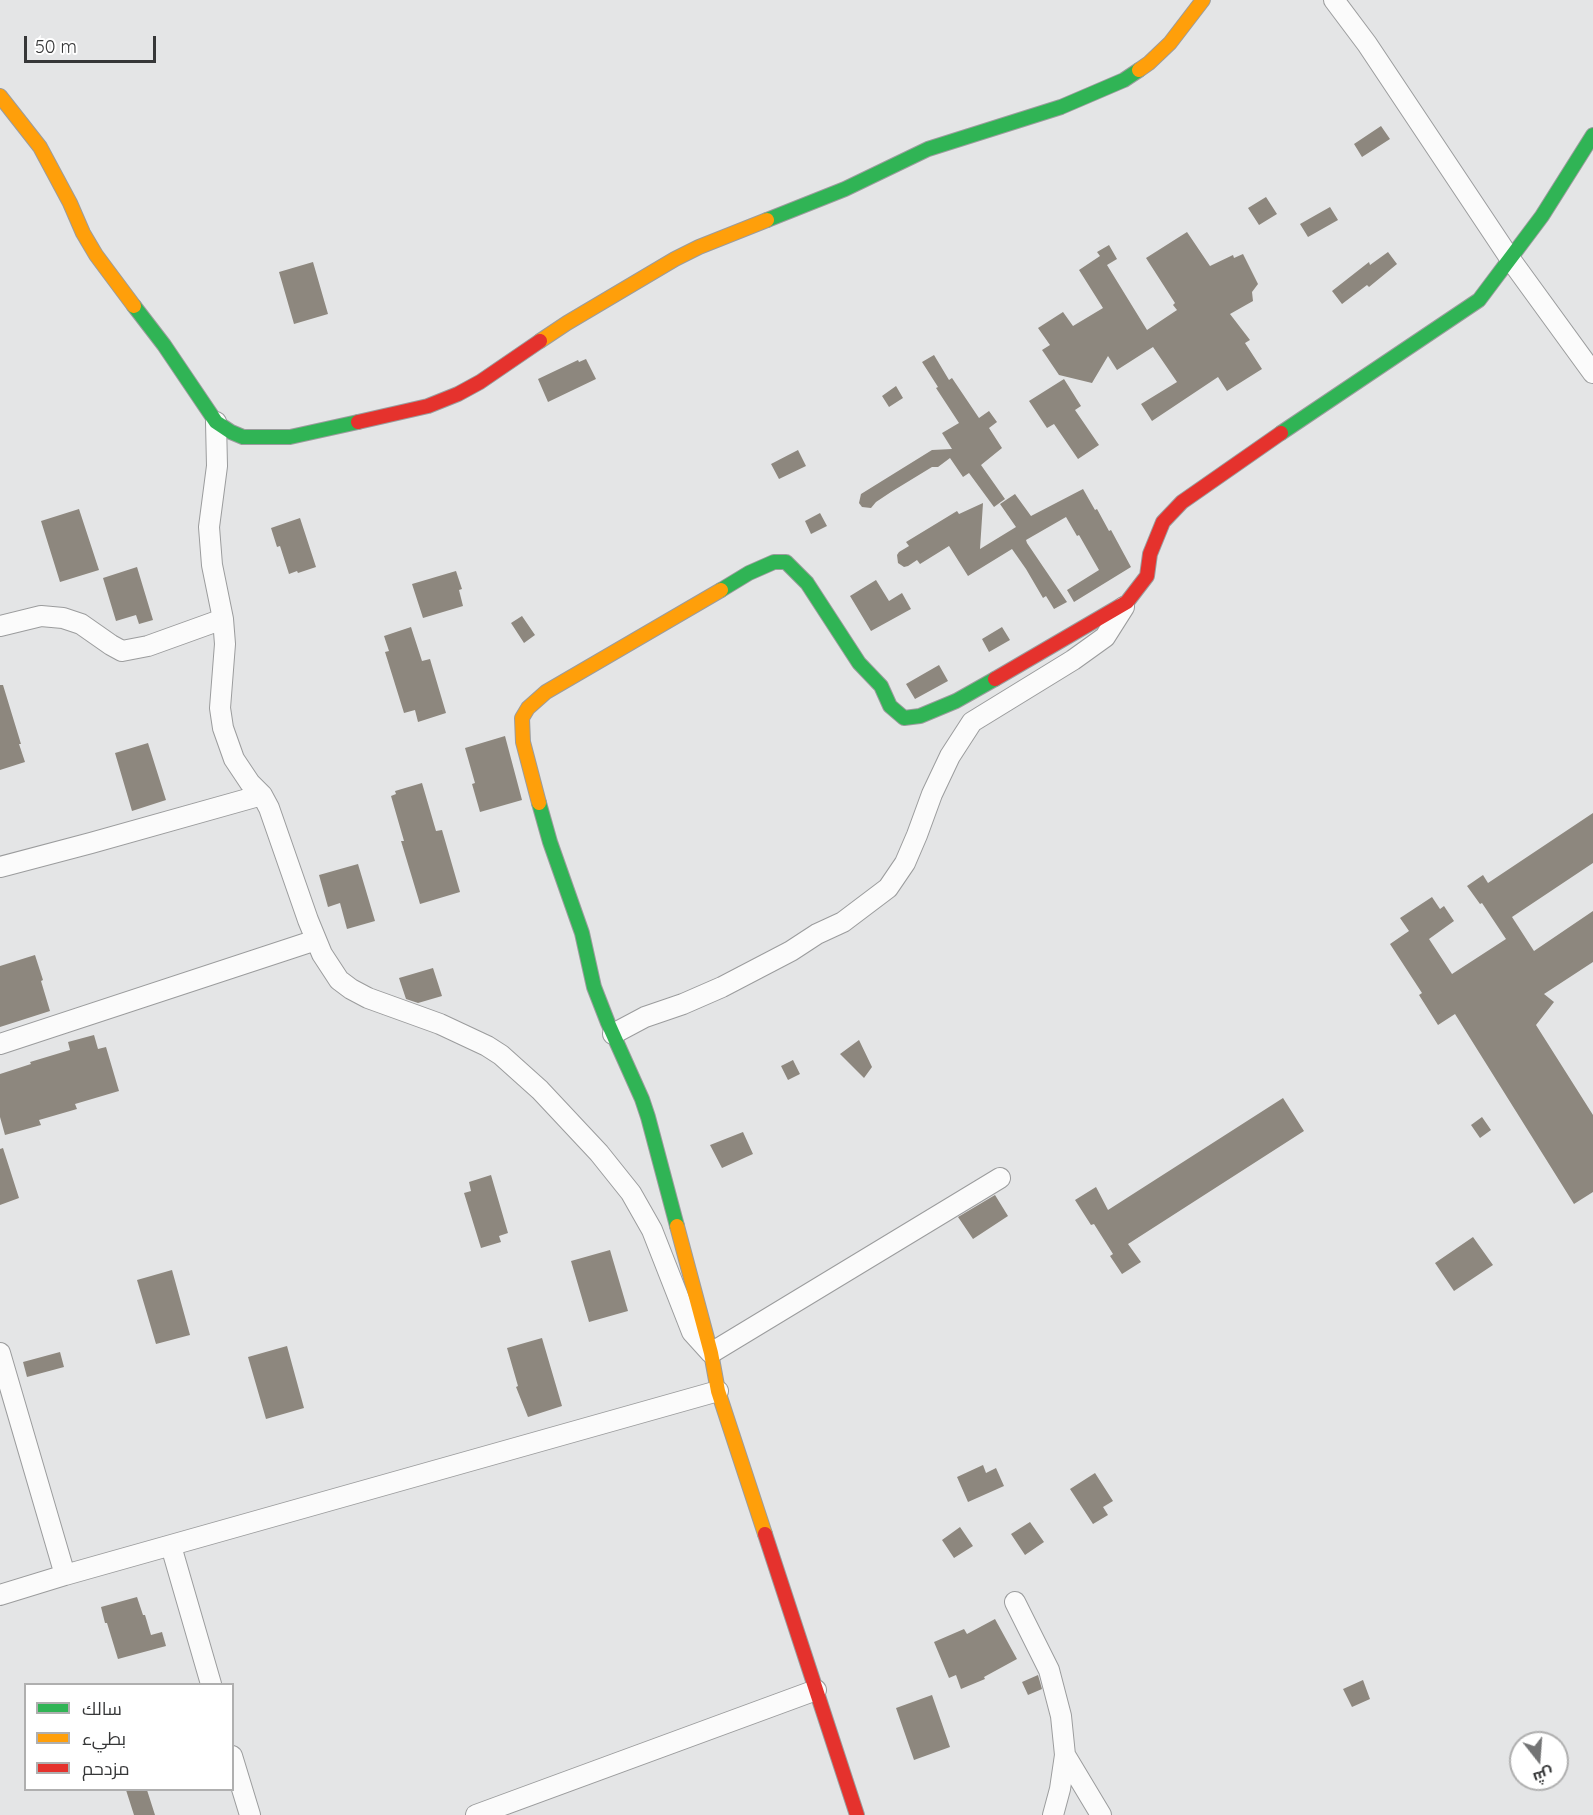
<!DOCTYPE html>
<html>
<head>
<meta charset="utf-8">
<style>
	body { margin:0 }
	#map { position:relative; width:1593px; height:1815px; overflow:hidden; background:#e4e5e6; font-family:Quicksand,Cairo,sans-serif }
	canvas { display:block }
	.legend { position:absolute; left:24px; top:1683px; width:210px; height:108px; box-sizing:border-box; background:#fff; border:2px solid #afafaf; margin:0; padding:8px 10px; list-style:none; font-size:18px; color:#363738 }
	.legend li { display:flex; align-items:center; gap:12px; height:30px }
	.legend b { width:30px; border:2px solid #afafaf }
	.north { position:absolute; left:1509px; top:1731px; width:60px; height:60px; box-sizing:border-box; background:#fff; border:2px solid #afafaf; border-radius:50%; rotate:163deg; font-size:16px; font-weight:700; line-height:24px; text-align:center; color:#363738 }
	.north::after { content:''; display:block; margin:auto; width:21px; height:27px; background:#737475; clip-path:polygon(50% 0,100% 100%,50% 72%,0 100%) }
	.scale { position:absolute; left:24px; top:36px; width:132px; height:27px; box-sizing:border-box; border:3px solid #363738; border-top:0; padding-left:8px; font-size:18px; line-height:21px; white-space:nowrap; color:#363738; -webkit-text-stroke:4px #fff; paint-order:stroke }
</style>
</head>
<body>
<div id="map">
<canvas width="1593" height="1815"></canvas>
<ul class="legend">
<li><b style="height:8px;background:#30b455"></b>سالك</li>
<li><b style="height:8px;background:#ff9f0a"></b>بطيء</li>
<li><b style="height:8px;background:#e5322d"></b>مزدحم</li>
</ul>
<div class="north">ش</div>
<div class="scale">50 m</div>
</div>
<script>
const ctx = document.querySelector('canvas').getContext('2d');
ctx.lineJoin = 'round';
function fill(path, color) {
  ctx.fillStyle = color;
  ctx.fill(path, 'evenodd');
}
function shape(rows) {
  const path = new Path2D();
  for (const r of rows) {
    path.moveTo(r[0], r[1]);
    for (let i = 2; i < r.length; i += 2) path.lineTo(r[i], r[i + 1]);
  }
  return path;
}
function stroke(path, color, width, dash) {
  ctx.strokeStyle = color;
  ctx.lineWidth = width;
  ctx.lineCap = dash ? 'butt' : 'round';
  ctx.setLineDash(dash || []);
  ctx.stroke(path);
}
fill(shape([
	[1381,126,1390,139,1362,157,1354,144],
	[1266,197,1277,214,1259,225,1248,208],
	[1330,207,1338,220,1308,237,1300,224],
	[1187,232,1210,266,1233,255,1234,258,1243,254,1258,284,1252,292,1253,301,1230,314,1250,340,1245,343,1262,369,1227,391,1218,377,1152,421,1141,404,1177,382,1153,347,1117,370,1108,356,1092,383,1059,375,1042,350,1050,345,1038,328,1063,312,1073,326,1103,308,1079,270,1100,256,1097,252,1109,245,1117,259,1107,265,1147,330,1177,310,1173,305,1175,303,1146,258],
	[1388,252,1397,264,1369,287,1367,285,1342,304,1332,291,1369,262,1370,265],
	[313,262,328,314,294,324,279,272],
	[934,355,949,380,952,378,979,418,989,411,997,422,989,428,1002,448,981,465,1005,499,994,507,969,473,963,477,950,458,938,467,932,467,891,492,876,502,871,508,862,507,859,503,861,494,932,450,952,449,942,433,959,423,936,388,938,387,922,362],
	[586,359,596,379,548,402,538,379,578,360,579,362],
	[1064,379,1081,406,1075,410,1099,445,1078,459,1054,424,1047,428,1029,401],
	[896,386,903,398,889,407,882,396],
	[798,450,806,466,779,479,771,464],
	[1083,489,1095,510,1097,509,1109,531,1111,530,1131,567,1074,602,1067,590,1099,570,1079,535,1077,536,1066,517,1026,540,1027,543,1067,602,1054,609,1046,596,1043,598,1026,569,1012,549,968,576,949,546,920,564,917,560,908,566,904,567,898,563,897,555,899,552,909,546,906,542,957,511,959,514,983,503,980,549,1016,527,1000,504,1015,494,1031,516],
	[79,509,99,570,60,582,41,521],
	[820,513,827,526,811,534,805,521],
	[300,518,316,567,298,573,297,571,289,574,280,546,277,547,271,528],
	[137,567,153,620,139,624,136,615,116,621,103,578],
	[456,571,462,589,459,590,463,606,423,618,412,584],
	[876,580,889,601,902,593,911,609,871,631,850,596],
	[522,616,535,635,524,643,511,623],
	[411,627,422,661,430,659,446,713,418,722,415,710,404,713,385,652,389,651,384,636],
	[1002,627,1010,640,989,652,982,639],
	[939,665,948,681,915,699,906,684],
	[0,685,3,685,21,744,19,744,25,762,0,770],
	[505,736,522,800,480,812,472,784,475,783,465,748],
	[148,743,166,800,132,811,115,753],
	[422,783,436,831,442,830,460,892,420,904,401,841,404,841,391,796,396,794,395,791],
	[1593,813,1593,863,1512,917,1534,951,1593,911,1593,962,1544,994,1554,1002,1536,1025,1593,1115,1593,1192,1574,1204,1455,1014,1438,1025,1419,995,1422,993,1390,944,1409,931,1400,918,1432,897,1440,909,1444,906,1454,921,1429,939,1452,974,1506,939,1482,903,1480,904,1467,886,1483,875,1488,883],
	[358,864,375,921,347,929,340,903,328,907,319,875],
	[35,955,43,980,41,981,50,1011,0,1027,0,966],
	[433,968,442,996,418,1003,406,999,399,978],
	[94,1035,98,1049,106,1047,119,1091,75,1104,77,1109,39,1120,41,1125,5,1135,0,1117,0,1074,31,1064,30,1062,70,1050,68,1042],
	[859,1040,872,1067,864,1078,840,1054],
	[793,1060,800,1074,788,1080,781,1066],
	[1283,1098,1304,1131,1128,1244,1141,1262,1122,1274,1110,1256,1113,1254,1094,1224,1091,1225,1075,1200,1096,1187,1108,1210],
	[1482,1117,1491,1130,1480,1138,1471,1125],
	[743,1132,753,1154,722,1168,710,1145],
	[3,1148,19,1198,0,1205,0,1149],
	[491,1175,508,1233,499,1236,501,1242,481,1248,464,1193,471,1191,469,1182],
	[995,1195,1008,1216,973,1239,958,1217],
	[1473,1237,1493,1265,1454,1291,1435,1263],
	[610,1250,628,1311,589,1322,571,1261],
	[172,1270,190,1335,156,1344,137,1280],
	[542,1338,562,1406,528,1417,516,1387,518,1386,507,1348],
	[287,1346,304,1408,266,1419,248,1357],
	[60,1352,64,1367,27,1377,23,1362],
	[983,1465,986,1473,996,1468,1004,1486,968,1502,957,1477],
	[1095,1473,1113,1501,1103,1507,1108,1515,1093,1524,1070,1489],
	[1030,1522,1044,1542,1025,1555,1011,1534],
	[960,1527,973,1546,954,1558,942,1540],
	[137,1597,143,1615,145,1615,151,1635,162,1632,166,1646,118,1659,107,1623,105,1623,101,1607],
	[995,1619,1017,1659,984,1677,985,1679,961,1689,956,1675,949,1678,934,1642,964,1629,967,1634],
	[1038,1675,1042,1689,1028,1695,1022,1682],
	[1363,1680,1370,1699,1352,1707,1343,1689],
	[932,1695,950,1747,914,1760,896,1708],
	[126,1790,147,1790,155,1815,134,1815]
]), '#8d877e');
const street = shape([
	[1334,0,1367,44,1513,263,1593,373],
	[216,422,217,466,209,527,212,565,223,619,225,644,220,708,223,728,234,759,250,783,262,795,269,808,308,920,322,954,339,980,351,989,368,998,440,1024,487,1046,501,1055,540,1090,599,1153,631,1193,652,1230,692,1332,711,1353,1000,1178],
	[0,626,41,616,63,618,81,624,111,645,122,651,148,646,223,619],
	[0,867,91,843,262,795],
	[613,1034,645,1017,683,1004,722,987,791,951,817,934,843,922,888,888,905,863,917,835,932,794,950,756,972,722,1073,660,1105,637,1124,607],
	[0,1044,316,940],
	[0,1353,65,1575],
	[171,1546,211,1684],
	[0,1595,65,1575,718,1391],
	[1015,1602,1049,1670,1061,1716,1065,1755,1060,1789,1053,1815],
	[1065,1755,1101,1815],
	[232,1756,250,1815],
	[476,1815,816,1690]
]);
const fast = shape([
	[767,220,845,189,928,149,1061,107,1124,80,1139,70],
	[134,306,164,345,216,422,231,432,243,437,290,437,358,422],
	[1281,433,1479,300,1542,216,1593,135],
	[721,590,749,573,774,562,786,562,807,583,859,663,881,686,890,706,904,718,920,716,956,701,995,679],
	[539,803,550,842,582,933,594,987,608,1023,642,1099,648,1117,677,1226]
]);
const slow = shape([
	[1139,70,1149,63,1170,43,1203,0],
	[0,96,40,147,70,203,83,233,96,255,134,306],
	[540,341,567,323,675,259,699,247,767,220],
	[539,803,523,742,522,718,528,708,546,692,721,590],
	[677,1226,711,1353,718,1391,765,1534]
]);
const jam = shape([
	[358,422,428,406,458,394,480,382,540,341],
	[995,679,1127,602,1147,576,1150,554,1163,522,1182,502,1281,433],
	[765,1534,857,1815]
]);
stroke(street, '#9b9c9d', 22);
stroke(fast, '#9b9c9d', 16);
stroke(slow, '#9b9c9d', 16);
stroke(jam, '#9b9c9d', 16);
stroke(street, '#fbfbfb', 20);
stroke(fast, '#30b455', 14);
stroke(slow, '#ff9f0a', 14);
stroke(jam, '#e5322d', 14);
</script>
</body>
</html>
